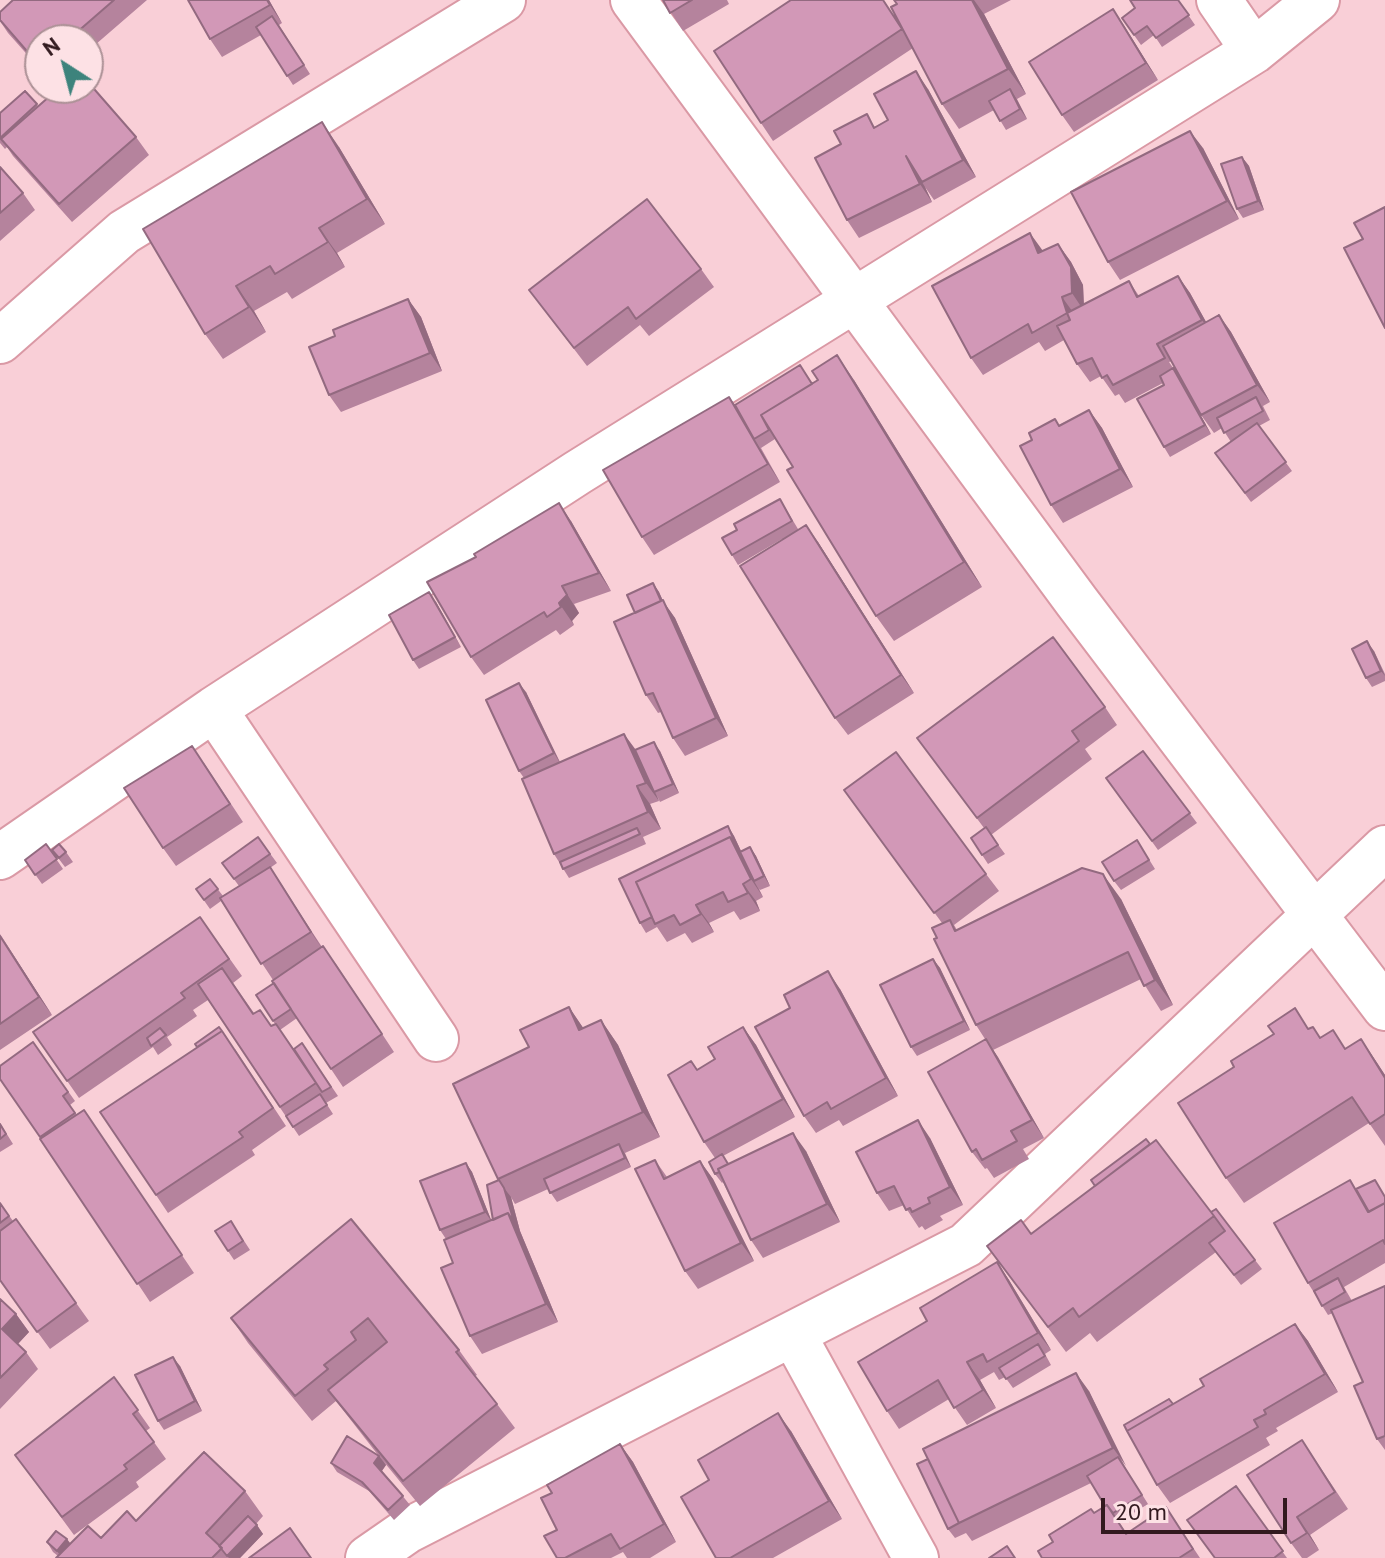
<!DOCTYPE html>
<html>
<head>
<meta charset="utf-8">
<style>
	body { margin:0 }
	#map { position:relative; width:1385px; height:1558px; overflow:hidden; background:#f9cfd7; font-family:"PT Sans",sans-serif }
	canvas { display:block }
	.north { position:absolute; left:24px; top:24px; width:80px; height:80px; box-sizing:border-box; background:#fde1e5; border:2px solid #ac9196; border-radius:50%; rotate:324deg; font-size:22px; font-weight:700; line-height:32px; text-align:center; color:#321a1f }
	.north::after { content:''; display:block; margin:auto; width:28px; height:36px; background:#3d837c; clip-path:polygon(50% 0,100% 100%,50% 72%,0 100%) }
	.scale { position:absolute; left:1101px; top:1498px; width:186px; height:36px; box-sizing:border-box; border:4px solid #321a1f; border-top:0; padding-left:10px; font-size:24px; line-height:28px; white-space:nowrap; color:#321a1f; -webkit-text-stroke:6px #fde1e5; paint-order:stroke }
</style>
</head>
<body>
<div id="map">
<canvas width="1385" height="1558"></canvas>
<div class="north">N</div>
<div class="scale">20 m</div>
</div>
<script>
const ctx = document.querySelector('canvas').getContext('2d');
ctx.lineJoin = 'round';
function shape(rows) {
  const path = new Path2D();
  for (const r of rows) {
    path.moveTo(r[0], r[1]);
    for (let i = 2; i < r.length; i += 2) path.lineTo(r[i], r[i + 1]);
  }
  return path;
}
function stroke(path, color, width, dash) {
  ctx.strokeStyle = color;
  ctx.lineWidth = width;
  ctx.lineCap = dash ? 'butt' : 'round';
  ctx.setLineDash(dash || []);
  ctx.stroke(path);
}
function fill(path, color) {
  ctx.fillStyle = color;
  ctx.fill(path, 'evenodd');
}
const street = shape([
	[633,0,1077,602,1385,1008],
	[1219,0,1254,51],
	[0,341,124,232,503,0],
	[214,709,436,1039],
	[0,857,214,709,577,473,1254,51,1317,0],
	[793,1334,916,1558],
	[368,1558,407,1531,966,1245,1385,848]
]);
stroke(street, '#da99a5', 48);
stroke(street, '#fff', 44);
fill(shape([
	[13,0,147,0,88,51,88,40,40,40,40,69,8,33,0,21,0,12],
	[269,0,282,23,279,25,310,74,293,85,261,35,222,57,210,39],
	[663,0,727,0,729,4,683,31],
	[894,0,1011,0,984,14,1026,94,1017,99,1027,119,1006,130,994,110,959,129,942,104,913,48,773,141,761,123,900,24,897,4],
	[1178,0,1195,25,1162,47,1154,35,1141,45,1122,18],
	[1113,9,1158,80,1074,132,1062,115],
	[928,89,976,177,934,200,925,187,932,202,859,238,847,220,841,144,888,120],
	[25,91,38,106,136,137,149,155,72,222,13,156,7,147,5,149,0,143,0,113],
	[339,147,385,224,337,253,345,267,292,299,287,292,254,311,266,332,223,359,205,334,143,229],
	[1203,148,1239,219,1120,280,1108,262],
	[1242,157,1249,166,1264,210,1243,218,1237,209],
	[0,167,23,193,35,210,0,241],
	[1058,244,1071,262,1083,285,1084,304,1129,281,1139,296,1178,276,1190,293,1206,322,1219,315,1231,332,1270,402,1263,406,1270,420,1259,426,1292,471,1251,502,1215,453,1231,442,1222,428,1214,433,1201,415,1172,361,1169,362,1180,378,1211,434,1170,457,1164,447,1163,383,1125,403,1119,394,1115,396,1101,376,1090,382,1077,364,1064,340,1045,351,1039,342,983,375,971,358,1043,251],
	[701,269,714,287,649,336,640,325,587,366,529,290],
	[408,299,421,317,442,371,341,412,329,395,335,336],
	[800,365,813,384,818,380,854,380,982,587,894,641,876,616,793,467,775,439,761,448,780,482,654,555,642,537,729,397,736,406],
	[1089,410,1102,428,1133,487,1063,523,1051,505,1059,425],
	[780,499,798,529,818,542,914,693,848,735,835,718,782,539,738,565,732,555,737,530],
	[571,521,611,591,574,604,579,613,572,621,574,625,560,635,556,630,484,675,471,657],
	[653,583,659,592,663,601,675,618,728,736,685,756,673,738,661,712,658,713,646,695,635,613],
	[436,602,461,647,419,669,413,660],
	[1374,651,1385,674,1385,681,1372,687,1366,678],
	[526,692,560,762,624,734,636,750,660,751,679,793,660,802,657,796,659,801,650,804,661,829,643,837,646,844,569,878,554,854,524,778,519,771],
	[1105,707,1117,725,1085,749,1092,759,991,835,1005,854,988,864,971,838,984,828,917,738],
	[1143,751,1197,823,1158,850,1106,778],
	[204,763,243,822,176,866,163,848],
	[857,808,986,874,999,891,954,925,957,930,1121,899,1173,1005,1161,1011,1141,979,993,1050,1044,1138,1023,1149,1029,1159,994,1178,987,1168,985,1169,972,1152,985,1039,976,1025,937,938,942,923],
	[728,826,734,836,741,851,750,847,756,856,770,886,760,890,759,889,763,897,756,901,760,911,740,920,734,911,709,923,714,932,692,943,685,933,667,942,657,927,646,933,640,923],
	[258,837,277,863,270,868,322,947,336,964,394,1052,343,1087,297,1018,280,1030,294,1049,302,1043,338,1096,326,1103,333,1114,299,1136,208,1000,193,1010,197,1016,167,1037,172,1045,158,1055,153,1047,79,1098,33,1032,200,917,242,976,233,983,254,1013,271,1026,275,1024,256,995,274,983,273,980,221,901,210,909,196,889,210,879,223,896,239,886,222,863],
	[1137,840,1155,869,1121,890,1114,881],
	[46,844,63,869,42,884,25,860],
	[52,850,66,852,73,862,65,867],
	[0,934,52,1015,0,1050],
	[933,959,940,968,970,1030,917,1056,911,1047],
	[840,989,898,1096,843,1126,839,1120,816,1133,804,1116],
	[569,1007,583,1028,601,1020,618,1045,660,1137,625,1153,631,1167,557,1202,548,1189,515,1204,511,1197,520,1231,558,1322,482,1354,470,1336,453,1263,446,1239,440,1230,466,1163,472,1172,491,1220,493,1220,499,1180,529,1047],
	[743,1027,756,1045,795,1117,723,1156,729,1164,806,1151,840,1222,763,1258,751,1240,723,1182,722,1183,715,1174,715,1158,704,1142,697,1070,715,1059],
	[1309,1029,1321,1038,1346,1048,1361,1039,1378,1064,1385,1075,1385,1146,1369,1123,1244,1203,1226,1178],
	[33,1042,75,1101,70,1105,77,1115,84,1110,194,1273,150,1302,41,1138,0,1079],
	[235,1049,286,1126,252,1150,255,1155,168,1213,156,1195],
	[0,1123,13,1144,0,1152],
	[930,1138,963,1205,940,1216,943,1220,925,1230,922,1226,919,1228,904,1205,889,1211,877,1193],
	[655,1160,667,1177,700,1161,713,1179,754,1261,698,1289,685,1271],
	[1350,1180,1356,1189,1385,1195,1385,1263,1344,1287,1352,1301,1385,1286,1385,1450,1377,1439,1363,1382,1333,1313,1328,1315,1308,1283],
	[0,1203,13,1221,16,1219,89,1321,50,1349,0,1281],
	[1211,1212,1255,1260,1262,1269,1241,1285,1216,1252,1097,1342,1090,1333,1066,1352,987,1246,1031,1234],
	[351,1219,459,1350,477,1375,475,1376,497,1404,515,1428,420,1506,384,1462,386,1465,382,1471,410,1505,394,1520,369,1491,337,1472,331,1463,378,1455,336,1401,312,1421,248,1343,231,1318],
	[237,1230,250,1250,234,1260,228,1251],
	[997,1262,1009,1280,1051,1350,1045,1354,1051,1365,1013,1388,1005,1377,999,1380,994,1372,980,1380,996,1408,967,1425,949,1399,899,1429,887,1411,927,1321],
	[0,1299,16,1314,29,1332,18,1344,26,1352,38,1369,0,1409],
	[1295,1324,1308,1341,1338,1392,1276,1428,1278,1431,1266,1438,1270,1445,1170,1503,1157,1485,1173,1404,1204,1386],
	[180,1366,202,1411,164,1430,158,1421],
	[114,1377,150,1428,146,1431,166,1459,136,1482,139,1487,74,1535,15,1455],
	[1089,1391,1125,1467,1148,1504,1119,1522,1127,1534,1166,1507,1200,1558,1042,1558,1094,1513,1105,1506,1091,1483,972,1541,966,1533,955,1538,948,1529],
	[791,1431,842,1519,773,1558,716,1558],
	[1302,1440,1348,1509,1310,1535,1319,1550,1307,1558,1302,1558,1291,1543],
	[620,1444,633,1462,676,1542,650,1558,627,1558,623,1552,611,1558,557,1558,557,1530,552,1493],
	[1236,1486,1287,1558,1214,1558],
	[245,1491,263,1516,256,1524,263,1534,240,1558,56,1558,58,1556,53,1552,47,1542,70,1544,101,1538,136,1521]
]), '#b5839d');
fill(shape([
	[267,0,269,0,282,23,270,5],
	[972,0,974,0,984,14,1026,94,1008,69],
	[1113,9,1125,27,1158,80,1146,63],
	[916,71,928,89,976,177,963,160],
	[1010,89,1016,98,1027,119,1020,109],
	[322,122,339,147,385,224,367,199],
	[1190,131,1203,148,1239,219,1227,201],
	[906,156,925,187,932,202,920,184],
	[1242,157,1249,166,1264,210,1258,201],
	[319,228,337,253,345,267,328,242],
	[1030,233,1043,251,1038,253],
	[1058,244,1071,262,1083,285,1084,311,1072,293],
	[1178,276,1190,293,1215,338,1202,320],
	[236,286,254,311,266,332,249,307],
	[1062,297,1075,315,1067,313],
	[408,299,421,317,442,371,430,353],
	[1219,315,1231,332,1270,402,1257,385],
	[837,355,854,380,982,587,964,562],
	[1173,368,1180,378,1211,434,1205,425],
	[729,397,742,415,754,439,780,482,768,464],
	[1089,410,1102,428,1133,487,1120,469],
	[559,503,571,521,611,591,599,573],
	[806,525,818,542,914,693,901,675],
	[653,583,659,592,663,601,675,618,728,736,716,718],
	[562,586,579,613,572,621,574,625,559,603],
	[429,592,436,602,461,647,455,637],
	[1367,641,1374,651,1385,676,1381,671],
	[519,683,526,692,560,763,554,753],
	[624,734,637,752,659,801,646,783],
	[654,742,660,751,679,793,673,784],
	[637,786,650,804,661,829,648,812],
	[728,826,734,836,755,881,754,881,763,897,751,879,730,837],
	[750,847,756,856,770,886,764,876],
	[270,867,282,885,323,950,311,932],
	[1103,874,1121,899,1173,1005,1155,980],
	[743,884,756,901,760,911,748,893],
	[696,905,709,923,714,932,701,914],
	[0,934,52,1015,39,997],
	[933,959,940,968,970,1030,964,1021],
	[828,971,840,989,898,1096,886,1078],
	[569,1007,586,1032,579,1030],
	[601,1020,618,1045,660,1137,643,1112],
	[743,1027,756,1045,795,1117,783,1099],
	[986,1039,998,1057,1044,1138,1032,1120],
	[1361,1039,1385,1075,1385,1078],
	[918,1120,930,1138,963,1205,950,1187],
	[793,1133,806,1151,840,1222,827,1204],
	[619,1144,625,1154,631,1167,625,1158],
	[700,1161,713,1179,754,1261,741,1243],
	[466,1163,472,1172,492,1222,485,1212],
	[504,1188,511,1197,520,1231,558,1322,546,1304,508,1213],
	[997,1262,1009,1280,1051,1350,1038,1333],
	[16,1314,29,1332,15,1347,2,1329],
	[1295,1324,1308,1341,1338,1392,1325,1374],
	[173,1357,180,1366,202,1411,195,1401],
	[967,1362,980,1380,996,1408,983,1390],
	[1076,1373,1089,1391,1126,1466,1113,1448],
	[778,1413,791,1431,842,1519,829,1501],
	[620,1444,633,1462,676,1542,664,1524],
	[379,1456,386,1465,381,1472,374,1463],
	[1297,1517,1310,1535,1319,1550,1307,1533],
	[257,1525,263,1534,240,1558,229,1558,227,1556],
	[67,1539,74,1548,62,1558,57,1551]
]), '#936a80');
const building = shape([
	[13,0,114,0,68,40,40,40,39,65,0,20,0,12,13,0],
	[188,0,267,0,270,5,210,39,188,0],
	[663,0,692,0,670,13,663,0],
	[791,0,883,0,902,29,761,123,714,51,791,0],
	[894,0,972,0,1008,69,942,104,891,7,897,4,894,0],
	[1130,0,1178,0,1189,15,1156,38,1147,26,1134,35,1122,18,1135,8,1130,0],
	[1113,9,1146,63,1062,115,1029,62,1113,9],
	[272,16,304,65,287,76,256,27,272,16],
	[916,71,963,160,922,182,906,156,920,184,847,220,815,158,841,144,834,131,867,114,874,128,888,120,874,94,916,71],
	[88,82,136,137,59,204,1,139,59,88,88,88,88,82],
	[1010,89,1020,109,1000,121,989,101,1010,89],
	[25,91,37,104,0,138,0,113,25,91],
	[322,122,367,199,319,228,328,242,275,274,270,266,236,286,249,307,205,334,143,229,322,122],
	[1190,131,1227,201,1108,262,1071,192,1190,131],
	[1242,157,1258,201,1237,209,1221,164,1242,157],
	[0,167,23,193,0,213,0,167],
	[647,199,701,269,636,319,628,307,574,348,529,290,647,199],
	[1385,207,1385,328,1344,248,1363,239,1354,223,1385,207],
	[1030,233,1038,253,1058,244,1071,267,1072,293,1062,297,1067,313,1032,333,1028,324,971,358,932,286,1030,233],
	[1178,276,1202,320,1157,344,1165,358,1113,385,1107,375,1102,378,1092,358,1077,364,1057,326,1070,320,1067,313,1129,281,1137,297,1178,276],
	[408,299,430,353,329,395,309,347,335,336,333,330,408,299],
	[1219,315,1257,385,1201,415,1163,346,1219,315],
	[837,355,964,562,876,616,787,470,793,467,761,415,818,380,812,371,837,355],
	[800,365,812,384,761,415,769,430,754,439,735,405,800,365],
	[1173,368,1205,425,1164,447,1137,399,1164,385,1160,376,1173,368],
	[729,397,768,464,642,537,603,470,729,397],
	[1256,397,1263,411,1224,433,1217,418,1256,397],
	[1089,410,1120,469,1051,505,1020,446,1032,440,1029,433,1055,419,1059,426,1089,410],
	[1257,423,1286,462,1245,493,1215,453,1257,423],
	[780,499,792,521,732,555,722,538,737,530,734,524,780,499],
	[559,503,599,573,562,586,567,595,559,603,561,607,547,617,544,612,471,657,427,582,476,557,474,554,559,503],
	[806,525,901,675,835,718,740,566,806,525],
	[653,583,661,601,635,613,627,595,653,583],
	[429,592,455,637,413,660,389,615,429,592],
	[663,600,716,718,673,738,653,693,646,695,614,622,663,600],
	[1053,637,1105,707,1072,731,1079,741,977,818,917,738,1053,637],
	[1367,641,1381,671,1366,678,1352,649,1367,641],
	[519,683,554,753,519,771,486,700,519,683],
	[624,734,646,783,637,786,648,812,554,854,522,779,624,734],
	[654,742,673,784,654,792,635,750,654,742],
	[192,746,230,804,163,848,124,788,192,746],
	[1143,751,1190,813,1152,841,1106,778,1143,751],
	[896,752,986,874,934,913,844,790,896,752],
	[728,826,736,846,730,837,636,882,652,917,640,923,619,879,728,826],
	[986,827,998,845,982,855,971,838,986,827],
	[637,828,640,834,563,869,560,862,637,828],
	[258,837,270,854,234,879,222,863,258,837],
	[730,837,751,879,743,884,748,893,728,902,723,892,696,905,701,914,680,925,674,915,655,924,636,882,730,837],
	[1137,840,1149,860,1114,881,1102,862,1137,840],
	[46,844,57,859,35,875,25,860,46,844],
	[59,844,66,852,59,858,52,850,59,844],
	[750,847,764,876,754,881,740,852,750,847],
	[270,867,311,932,261,964,220,898,270,867],
	[1082,868,1103,874,1155,980,1144,986,1128,952,976,1025,934,939,937,938,932,928,950,920,955,931,1082,868],
	[210,879,218,889,204,900,196,889,210,879],
	[200,917,229,959,181,993,185,998,67,1081,33,1032,200,917],
	[0,936,39,997,0,1024,0,936],
	[323,946,382,1034,331,1069,272,981,323,946],
	[933,959,964,1021,911,1047,880,985,933,959],
	[222,968,253,1014,260,1010,271,1026,276,1024,316,1083,280,1107,198,984,222,968],
	[828,971,886,1078,831,1109,827,1102,804,1116,755,1027,790,1008,784,995,828,971],
	[274,983,291,1009,273,1021,256,995,274,983],
	[569,1007,579,1030,601,1020,643,1112,498,1179,453,1084,529,1047,520,1030,569,1007],
	[1295,1008,1308,1029,1313,1027,1320,1038,1333,1030,1345,1049,1361,1039,1385,1078,1385,1114,1370,1124,1352,1097,1226,1178,1178,1103,1234,1067,1231,1061,1274,1034,1268,1026,1295,1008],
	[219,1027,222,1031,197,1047,195,1044,219,1027],
	[743,1027,783,1099,704,1142,668,1075,691,1061,697,1070,715,1059,708,1047,743,1027],
	[160,1028,166,1035,151,1046,147,1038,160,1028],
	[222,1031,273,1108,239,1132,243,1137,156,1195,100,1112,222,1031],
	[986,1039,1032,1120,1011,1131,1017,1141,982,1160,976,1149,972,1152,928,1072,986,1039],
	[33,1042,68,1092,63,1096,75,1113,40,1137,0,1079,0,1066,33,1042],
	[302,1043,331,1087,322,1092,294,1049,302,1043],
	[320,1094,327,1105,293,1127,286,1116,320,1094],
	[84,1110,182,1255,137,1284,40,1139,84,1110],
	[918,1120,950,1187,928,1198,930,1203,912,1212,910,1208,906,1210,894,1186,877,1193,856,1152,918,1120],
	[0,1124,6,1134,0,1139,0,1124],
	[793,1133,827,1204,751,1240,718,1169,793,1133],
	[1146,1139,1150,1144,1095,1186,1091,1180,1146,1139],
	[1156,1140,1214,1216,1079,1317,1073,1308,1048,1327,987,1246,1021,1220,1031,1234,1156,1140],
	[619,1144,625,1158,550,1193,544,1179,619,1144],
	[722,1154,728,1164,718,1169,719,1172,715,1174,709,1162,722,1154],
	[655,1160,664,1179,700,1161,741,1243,685,1271,635,1169,655,1160],
	[466,1163,485,1212,440,1230,420,1181,466,1163],
	[499,1180,504,1188,514,1222,508,1213,493,1220,487,1185,499,1180],
	[1350,1180,1368,1212,1385,1203,1385,1244,1383,1240,1308,1283,1274,1223,1350,1180],
	[1375,1180,1385,1197,1385,1203,1369,1212,1356,1189,1375,1180],
	[0,1203,9,1216,0,1223,0,1203],
	[1216,1209,1255,1260,1234,1275,1209,1243,1225,1231,1211,1212,1216,1209],
	[508,1213,546,1304,470,1336,441,1268,453,1263,444,1240,508,1213],
	[16,1219,76,1303,37,1332,0,1280,0,1231,16,1219],
	[351,1219,459,1350,456,1352,497,1404,403,1481,328,1390,387,1342,368,1318,351,1332,356,1340,324,1365,328,1369,295,1396,231,1318,351,1219],
	[231,1221,243,1241,228,1251,215,1231,231,1221],
	[997,1262,1038,1333,987,1362,983,1354,967,1362,983,1390,954,1408,938,1380,887,1411,858,1362,927,1321,920,1308,997,1262],
	[1338,1278,1345,1292,1322,1306,1314,1291,1338,1278],
	[1385,1286,1385,1436,1377,1439,1354,1386,1363,1382,1331,1310,1385,1286],
	[0,1299,16,1314,2,1329,26,1352,0,1378,0,1299],
	[1295,1324,1325,1374,1264,1410,1266,1414,1254,1420,1258,1427,1157,1485,1127,1431,1204,1386,1200,1379,1295,1324],
	[1038,1344,1045,1356,1006,1379,999,1368,1038,1344],
	[173,1357,195,1401,158,1421,135,1375,173,1357],
	[1076,1373,1113,1448,959,1523,923,1449,1076,1373],
	[114,1377,138,1410,133,1414,154,1442,124,1465,127,1469,62,1517,15,1455,114,1377],
	[1169,1399,1173,1404,1127,1431,1124,1425,1169,1399],
	[778,1413,829,1501,730,1558,716,1558,681,1497,709,1480,698,1460,778,1413],
	[347,1436,379,1456,374,1463,403,1496,388,1510,362,1482,331,1463,347,1436],
	[1302,1440,1335,1492,1297,1517,1307,1533,1291,1543,1247,1475,1302,1440],
	[620,1444,664,1524,620,1549,611,1534,565,1558,557,1558,544,1536,557,1530,541,1498,552,1493,547,1485,620,1444],
	[204,1452,245,1491,206,1533,222,1548,212,1558,56,1558,88,1526,101,1538,127,1511,136,1521,204,1452],
	[1118,1457,1142,1495,1113,1513,1107,1505,1105,1506,1087,1476,1118,1457],
	[928,1459,959,1523,948,1529,917,1464,928,1459],
	[1236,1486,1283,1551,1274,1558,1215,1558,1187,1520,1236,1486],
	[1107,1505,1126,1534,1166,1507,1193,1549,1179,1558,1042,1558,1038,1551,1053,1542,1049,1535,1091,1509,1094,1513,1107,1505],
	[248,1516,257,1525,227,1556,219,1546,248,1516],
	[290,1528,311,1558,249,1558,290,1528],
	[56,1531,67,1539,57,1551,47,1542,56,1531],
	[1007,1546,1015,1558,989,1558,1007,1546]
]);
fill(building, '#d298b7');
stroke(building, '#936a80', 2);
</script>
</body>
</html>
